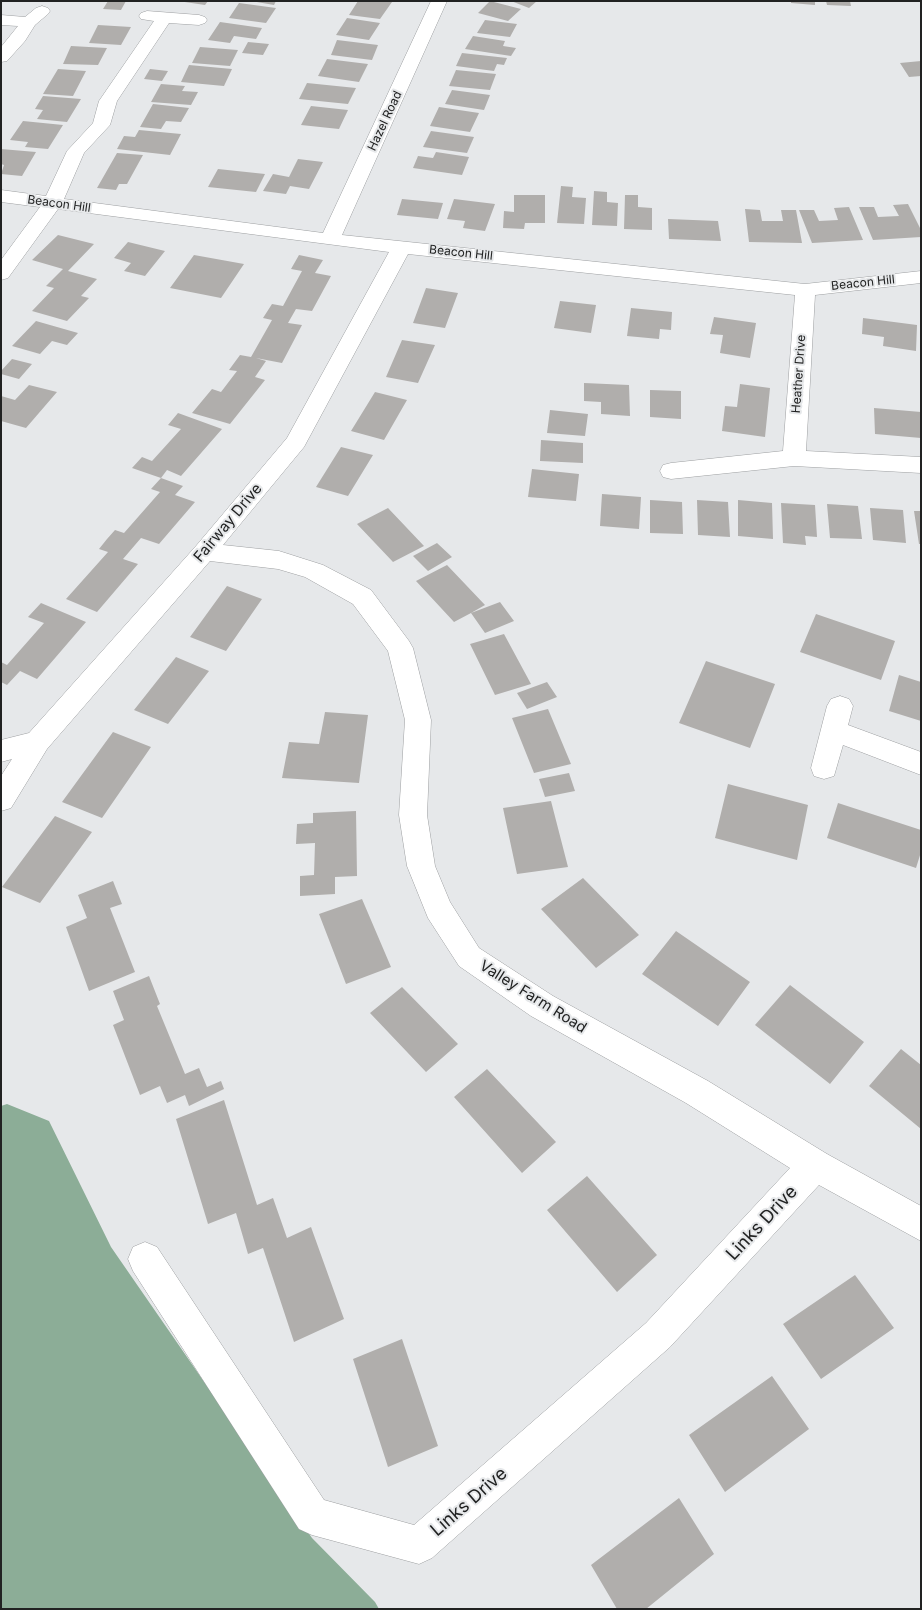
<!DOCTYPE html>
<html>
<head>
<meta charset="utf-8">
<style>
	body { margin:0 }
	#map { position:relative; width:922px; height:1610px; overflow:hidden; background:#e6e8ea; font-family:Inter,sans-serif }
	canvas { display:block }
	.frame { position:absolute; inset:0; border:2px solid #212222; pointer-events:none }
</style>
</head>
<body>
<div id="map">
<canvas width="922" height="1610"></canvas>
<div class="frame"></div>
</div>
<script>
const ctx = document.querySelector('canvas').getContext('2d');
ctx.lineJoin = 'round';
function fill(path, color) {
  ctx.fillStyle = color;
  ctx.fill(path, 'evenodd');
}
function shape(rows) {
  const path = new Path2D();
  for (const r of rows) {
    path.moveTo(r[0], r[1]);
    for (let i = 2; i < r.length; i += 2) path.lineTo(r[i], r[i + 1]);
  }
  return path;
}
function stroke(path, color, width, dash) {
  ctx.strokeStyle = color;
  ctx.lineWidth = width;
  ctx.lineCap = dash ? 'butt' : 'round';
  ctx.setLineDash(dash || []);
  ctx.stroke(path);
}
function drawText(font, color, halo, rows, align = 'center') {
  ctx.font = font + ' Inter,sans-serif';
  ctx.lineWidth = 4;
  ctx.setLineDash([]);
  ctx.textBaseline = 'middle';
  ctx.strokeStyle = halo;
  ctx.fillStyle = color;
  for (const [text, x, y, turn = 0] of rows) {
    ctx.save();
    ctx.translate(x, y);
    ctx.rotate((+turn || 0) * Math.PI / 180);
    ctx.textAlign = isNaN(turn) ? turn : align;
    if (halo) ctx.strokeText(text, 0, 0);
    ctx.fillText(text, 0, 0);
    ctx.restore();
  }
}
fill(shape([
	[7,1104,49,1121,111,1247,312,1538,375,1602,379,1609,1,1609,1,1106]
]), '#8cad97');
fill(shape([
	[108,1,126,1,121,10,103,9],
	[178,1,208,1,205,5],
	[251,1,276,1,274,5],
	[358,1,386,1,392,2,380,19,349,15],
	[490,1,521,9,508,21,478,13],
	[511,1,537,1,529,8],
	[791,1,815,1,815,5,791,3],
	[826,1,850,1,851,6,827,5],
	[239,3,276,8,266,23,229,18],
	[347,18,380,23,369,40,336,35],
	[485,20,517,24,510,37,477,33],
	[220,22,262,28,256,39,234,36,230,43,208,40],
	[98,25,131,27,121,45,89,43],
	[473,36,505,41,503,46,516,48,511,56,465,49],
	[337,40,378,45,372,60,331,55],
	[248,42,269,44,263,55,242,53],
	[71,46,107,48,98,65,63,64],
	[200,47,238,50,230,66,192,63],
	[462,53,507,58,504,65,497,64,494,71,456,66],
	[327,59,368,64,359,82,318,76],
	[921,61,921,76,909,77,900,63],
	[189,65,232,69,224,86,181,82],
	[58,69,86,71,73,96,43,94],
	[150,69,168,71,162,81,144,79],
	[456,70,496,74,490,90,449,86],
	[307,83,356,88,348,104,299,99],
	[161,84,185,86,182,91,198,92,191,105,151,102],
	[452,90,490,95,484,110,445,104],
	[43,96,81,99,67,122,37,119,43,110,35,109],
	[153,104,189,108,181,122,166,121,161,129,140,127],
	[311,106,348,110,339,129,301,125],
	[439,107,479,113,470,132,430,126],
	[23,121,63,125,48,149,25,147,28,142,10,140],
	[139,130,181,134,170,155,117,149,124,136,135,137],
	[431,131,474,137,467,153,423,147],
	[1,149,36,152,22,176,1,174,4,165,1,164],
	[436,152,469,157,462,175,413,168,418,156,433,158],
	[117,153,143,155,127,184,119,184,116,190,97,188],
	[298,159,323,162,309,189,290,186,286,194,263,191,273,174,289,177],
	[218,169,265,174,256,192,208,187],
	[561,186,573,187,572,197,586,198,584,224,557,223],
	[594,191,607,192,607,202,618,203,617,226,592,225],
	[514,195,545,195,545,223,525,223,524,229,503,228,504,211,514,212],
	[625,195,638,195,638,207,652,208,652,230,624,229],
	[402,199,443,203,438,219,397,215],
	[454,199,495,204,485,231,463,228,465,221,447,219],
	[908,204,921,230,921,237,873,240,859,207,874,207,878,217,899,216,893,205],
	[849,207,863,240,812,243,799,210,814,210,819,221,838,220,834,208],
	[745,209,760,210,762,221,783,221,781,210,796,210,802,243,749,242],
	[668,219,718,221,721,241,669,239],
	[58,235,94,244,68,271,97,279,81,296,89,298,67,321,32,311,54,288,46,286,63,269,32,260],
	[128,242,165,251,145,276,124,271,131,263,114,258],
	[194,255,244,264,221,298,170,288],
	[299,255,323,260,315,273,331,276,312,311,296,309,288,323,302,325,282,363,256,358,266,361,255,377,265,380,230,424,192,413,212,389,221,392,237,371,229,370,240,355,251,357,272,320,263,318,272,304,283,306,302,271,291,269],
	[426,288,458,293,445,328,413,323],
	[560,301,596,305,591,333,554,328],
	[631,308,672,312,671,330,660,329,659,339,627,336],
	[714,317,756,323,750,358,720,353,723,335,710,334],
	[863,318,917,325,916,351,883,346,884,337,862,334],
	[36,321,78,333,67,345,52,341,40,354,12,346],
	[402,340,435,345,418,383,386,377],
	[12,359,32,364,19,379,1,374,1,371],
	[584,383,629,385,630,416,601,414,601,402,584,401],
	[740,384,770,388,765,437,722,431,725,406,737,407],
	[29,385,57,392,26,428,1,421,1,396,15,400],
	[650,390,681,391,681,419,650,417],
	[375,392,407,400,384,440,351,431],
	[874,408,921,412,921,438,875,434],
	[550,410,588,414,585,436,547,433],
	[178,413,222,429,181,476,167,470,161,478,132,468,142,457,152,461,181,429,168,425],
	[541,440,583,443,583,463,540,461],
	[341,447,373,455,348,496,316,487],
	[532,469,579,474,576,501,528,497],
	[161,478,183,486,175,495,195,502,159,544,141,538,123,559,138,564,97,612,66,599,108,552,99,549,107,539,115,530,124,533,160,492,151,489],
	[602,494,641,497,639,529,600,526],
	[650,500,682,502,683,534,650,533],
	[697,500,728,502,730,537,698,535],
	[738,500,772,503,773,539,738,536],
	[781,503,815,505,817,537,805,536,806,545,783,543],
	[827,504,858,506,862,539,830,538],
	[388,508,424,546,393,562,357,524],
	[870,508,903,510,906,543,873,540],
	[914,511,921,511,921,544,919,544],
	[437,543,452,557,428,571,413,556],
	[447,565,485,605,471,613,500,602,514,621,485,633,471,613,454,622,416,581],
	[227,586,262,599,226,651,190,637],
	[41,603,86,622,37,679,20,671,7,685,1,682,1,662,7,665,44,623,28,617],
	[816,614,895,641,881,680,800,652],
	[504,634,531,684,495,695,470,644],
	[176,657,209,671,168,724,134,710],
	[706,661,775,684,750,748,679,723],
	[899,675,921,682,921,721,889,711],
	[547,682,557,697,527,709,517,693],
	[548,709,571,764,534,773,512,718],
	[325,712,368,715,359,783,282,778,289,742,319,744],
	[113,732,151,747,102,818,62,802],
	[569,773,575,791,545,797,539,779],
	[728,784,808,805,797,860,715,838],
	[551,801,568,867,517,874,503,808],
	[838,803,921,830,921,852,916,868,827,838],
	[356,811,357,876,335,877,335,894,300,896,300,876,314,875,315,843,296,844,297,824,313,823,313,813],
	[55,816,92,832,40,903,2,887],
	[583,878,639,935,596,968,541,909],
	[113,881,122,904,110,908,135,972,89,991,66,927,87,918,78,895],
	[362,899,391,967,346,984,319,914],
	[676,931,750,982,718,1026,642,974],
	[149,976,160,1004,157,1006,185,1074,199,1068,207,1087,221,1081,224,1089,189,1106,185,1095,167,1103,160,1086,140,1095,113,1025,124,1020,113,991],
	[790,985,864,1042,830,1084,755,1025],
	[402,987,458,1044,426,1072,370,1013],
	[901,1049,921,1065,921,1129,869,1086],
	[487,1069,556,1142,522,1173,454,1097],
	[224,1100,257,1205,273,1198,287,1238,311,1227,344,1319,294,1342,263,1248,248,1254,236,1213,208,1224,176,1119],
	[587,1176,657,1255,617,1292,547,1210],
	[855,1275,894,1328,821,1379,783,1324],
	[402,1339,438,1446,388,1467,353,1359],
	[772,1376,809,1429,725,1492,689,1435],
	[679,1498,714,1554,646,1609,617,1609,591,1565]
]), '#b0aeac');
const minor = shape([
	[431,1,447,1,342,235,805,284,921,271,921,283,815,295,806,451,921,457,921,473,794,466,671,479,663,477,660,471,663,465,671,463,783,451,795,295,408,254,304,447,223,545,279,551,323,565,371,590,409,641,413,648,431,720,427,815,435,866,450,902,479,948,553,996,708,1081,827,1154,921,1206,921,1241,819,1185,670,1347,432,1558,419,1564,312,1535,299,1529,133,1271,128,1259,133,1247,145,1242,157,1247,324,1500,414,1525,646,1323,790,1168,686,1103,531,1016,459,966,428,918,407,866,399,815,405,720,388,651,353,604,305,577,278,569,210,561,47,749,11,808,1,811,1,776,12,759,1,762,1,740,29,733,196,546,287,438,389,252,58,209,8,278,1,280,1,260,40,207,1,202,1,190,46,196,67,151,93,123,99,101,154,21,141,19,139,16,141,13,147,11,199,15,205,17,207,20,205,23,199,25,169,23,117,101,110,125,84,153,64,199,323,233,431,1],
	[42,6,48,8,50,11,48,14,35,25,25,41,7,61,1,62,1,47,18,26,1,25,1,15,25,17,36,8,42,6],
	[840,696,849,699,853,706,848,725,921,752,921,775,843,745,834,776,824,779,814,776,811,768,827,706,831,699,840,696]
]);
stroke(minor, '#9d9fa1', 1);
fill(minor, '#fff');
drawText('12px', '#212222', '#e6e8ea', [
	["Hazel Road",385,121,-65],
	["Beacon Hill",59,204,8],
	["Beacon Hill",461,253,6],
	["Beacon Hill",863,283,-6],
	["Heather Drive",799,374,-86]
]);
drawText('15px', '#212222', '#e6e8ea', [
	["Fairway Drive",228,523,-50],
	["Valley Farm Road",533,997,32]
]);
drawText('18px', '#212222', '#e6e8ea', [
	["Links Drive",762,1223,-47],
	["Links Drive",469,1502,-41]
]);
</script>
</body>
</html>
